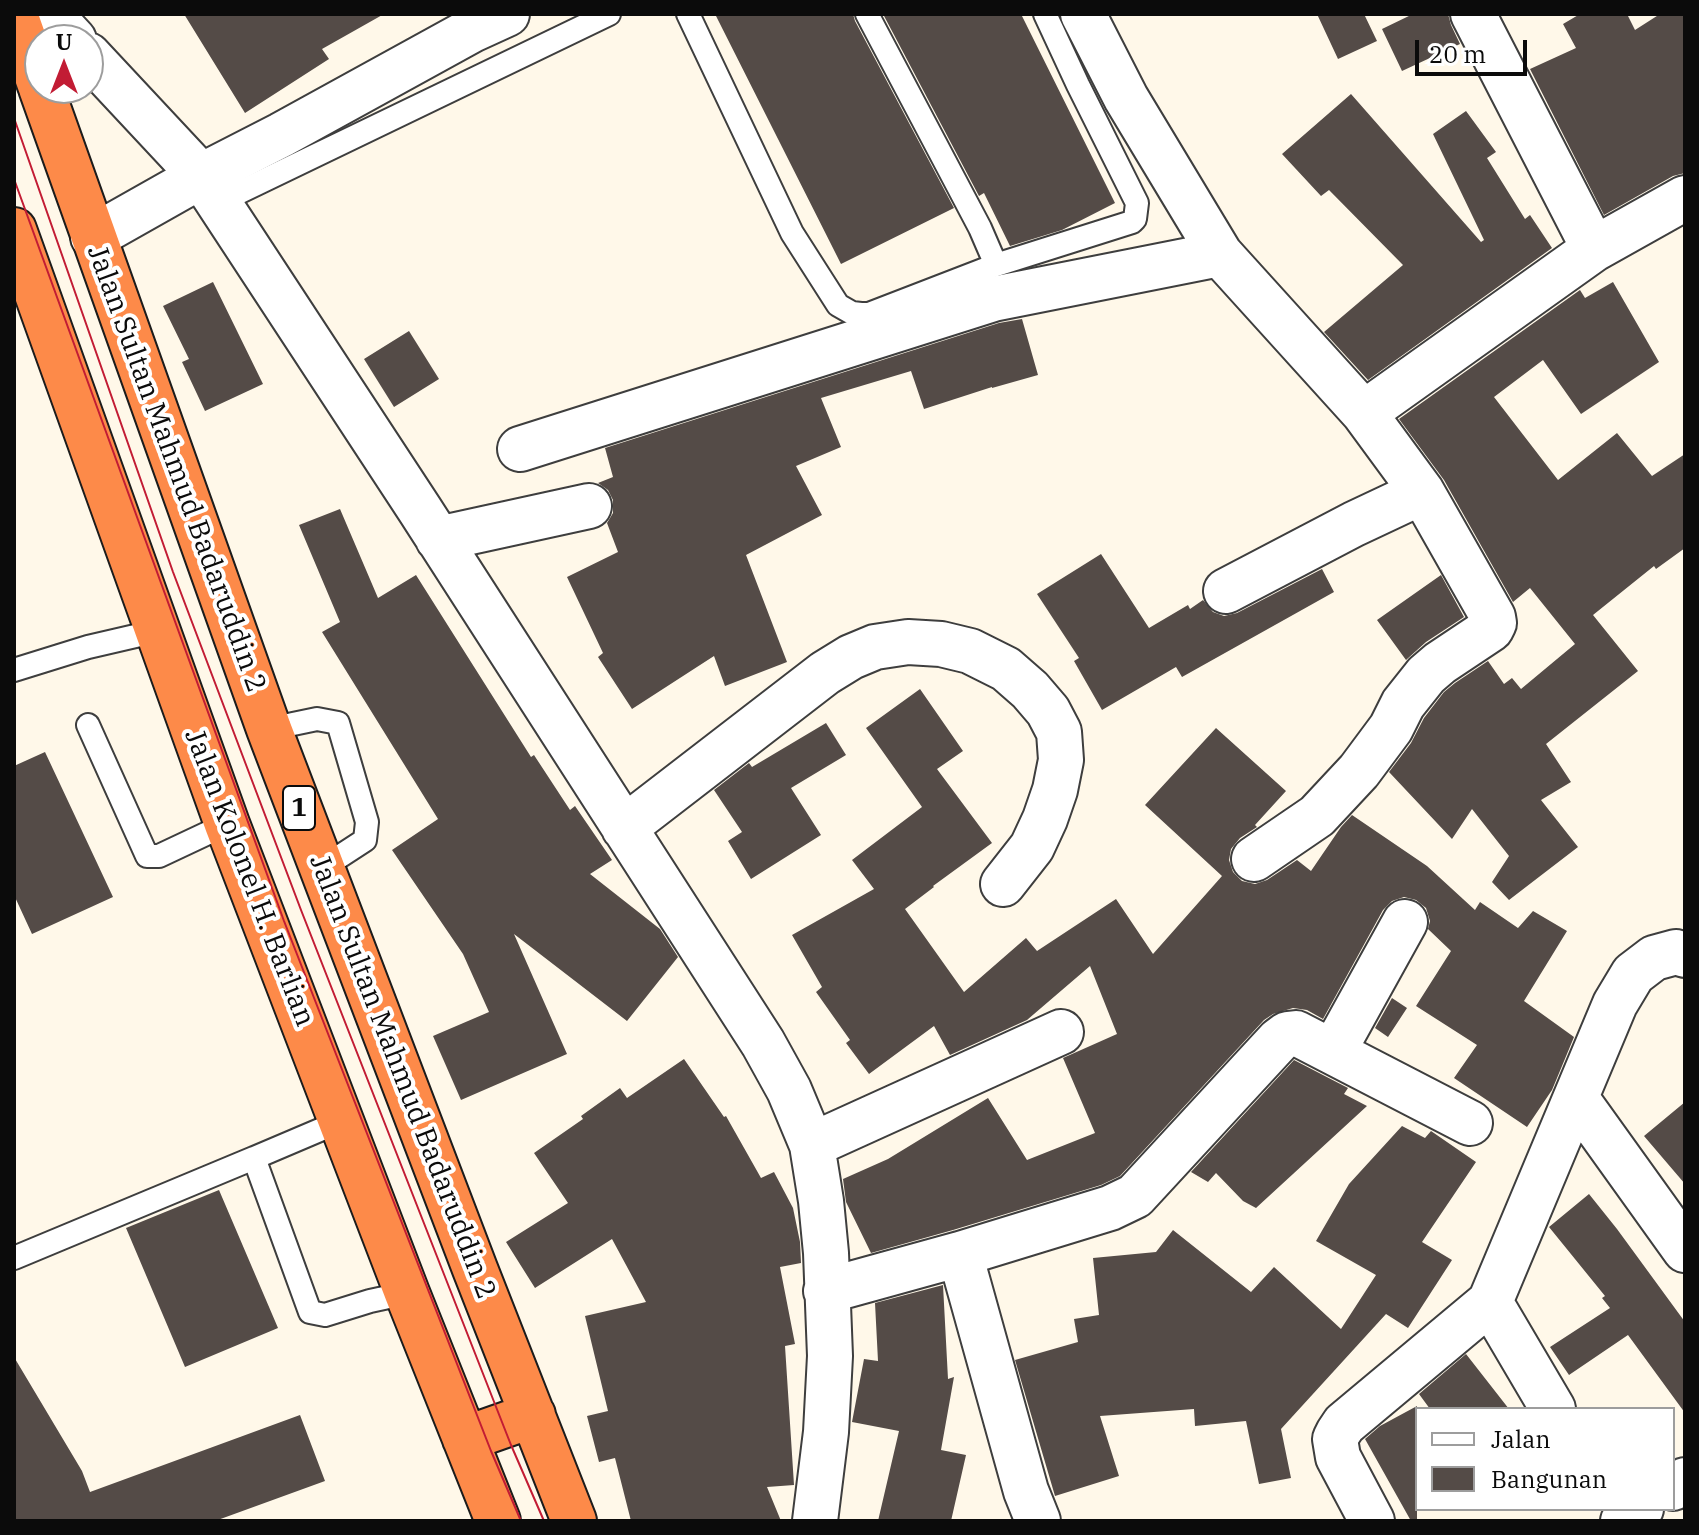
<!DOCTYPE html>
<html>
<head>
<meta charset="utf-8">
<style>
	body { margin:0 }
	#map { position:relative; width:1699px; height:1535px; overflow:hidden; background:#fff8e9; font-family:"IBM Plex Serif",serif }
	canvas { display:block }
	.frame { position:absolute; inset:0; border:16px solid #0b0b0b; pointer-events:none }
	.legend { position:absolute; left:1415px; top:1407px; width:260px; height:104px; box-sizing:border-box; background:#fff; border:2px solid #9d9d9d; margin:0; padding:10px 14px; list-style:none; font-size:24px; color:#0b0b0b }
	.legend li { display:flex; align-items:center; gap:16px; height:40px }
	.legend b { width:40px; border:2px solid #9d9d9d }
	.north { position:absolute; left:24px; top:24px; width:80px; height:80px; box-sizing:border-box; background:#fff; border:2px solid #9d9d9d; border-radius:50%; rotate:0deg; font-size:22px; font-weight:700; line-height:32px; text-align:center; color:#0b0b0b }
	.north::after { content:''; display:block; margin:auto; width:28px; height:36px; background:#c21c34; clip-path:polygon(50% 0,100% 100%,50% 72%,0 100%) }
	.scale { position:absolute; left:1415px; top:40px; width:112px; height:36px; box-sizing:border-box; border:4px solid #0b0b0b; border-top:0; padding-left:10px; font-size:24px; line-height:28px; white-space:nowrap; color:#0b0b0b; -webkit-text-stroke:6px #fff; paint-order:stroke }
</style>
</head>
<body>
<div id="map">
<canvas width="1699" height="1535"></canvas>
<div class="frame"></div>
<ul class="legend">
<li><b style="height:10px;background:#fff"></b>Jalan</li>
<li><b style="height:22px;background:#544b47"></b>Bangunan</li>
</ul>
<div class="north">U</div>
<div class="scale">20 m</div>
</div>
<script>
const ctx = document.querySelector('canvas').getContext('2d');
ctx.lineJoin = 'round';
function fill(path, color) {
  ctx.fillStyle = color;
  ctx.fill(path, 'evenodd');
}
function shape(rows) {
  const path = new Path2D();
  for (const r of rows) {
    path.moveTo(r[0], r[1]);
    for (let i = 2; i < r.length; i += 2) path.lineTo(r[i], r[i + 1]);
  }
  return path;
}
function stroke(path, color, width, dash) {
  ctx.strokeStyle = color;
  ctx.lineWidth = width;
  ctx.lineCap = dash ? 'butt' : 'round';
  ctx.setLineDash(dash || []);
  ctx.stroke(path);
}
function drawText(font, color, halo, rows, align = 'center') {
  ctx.font = font + ' "IBM Plex Serif",serif';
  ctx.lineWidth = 8;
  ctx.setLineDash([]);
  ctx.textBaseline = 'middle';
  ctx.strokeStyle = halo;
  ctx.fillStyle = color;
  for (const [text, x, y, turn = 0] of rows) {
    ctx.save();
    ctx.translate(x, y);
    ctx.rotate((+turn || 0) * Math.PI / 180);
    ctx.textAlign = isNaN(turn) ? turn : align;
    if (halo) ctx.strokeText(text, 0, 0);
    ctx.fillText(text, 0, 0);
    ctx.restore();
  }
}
fill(shape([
	[184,14,384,14,322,49,329,59,245,113],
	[715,14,853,14,855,21,954,208,841,264],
	[883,14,1021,14,1115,203,1062,230,1010,246,984,193,979,196],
	[1317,14,1364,14,1377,41,1338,59],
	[1413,14,1448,14,1451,25,1460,44,1402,71,1382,29],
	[1580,14,1627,14,1635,30,1660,14,1685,14,1685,173,1673,176,1604,215,1530,69,1576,48,1563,24],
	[1351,94,1481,242,1484,240,1433,134,1466,111,1496,152,1487,158,1525,219,1530,215,1552,248,1368,380,1324,332,1403,265,1329,190,1321,196,1282,154],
	[213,282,263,384,205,411,182,362,189,359,163,306],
	[1613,282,1659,362,1581,414,1543,360,1494,397,1558,480,1617,433,1652,476,1685,454,1685,548,1656,569,1654,566,1593,615,1638,671,1546,744,1571,782,1541,800,1578,847,1509,900,1492,882,1509,856,1472,809,1452,839,1389,772,1411,743,1424,718,1444,692,1455,683,1488,661,1504,684,1512,678,1521,689,1575,644,1530,588,1513,602,1444,480,1399,419,1580,290,1585,298],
	[1022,319,1038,375,992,388,992,387,924,409,911,371,821,398,841,447,796,466,822,515,746,555,787,662,725,686,714,656,632,709,598,657,603,653,567,577,618,552,607,523,613,513,613,500,608,490,598,483,613,477,605,448,999,323],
	[409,331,439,379,394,407,364,359],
	[340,509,378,598,416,575,531,757,534,755,570,810,575,806,612,860,590,874,660,929,678,957,627,1021,514,934,567,1054,461,1100,433,1036,489,1012,463,954,392,850,438,819,322,632,340,622,299,525],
	[1101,554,1149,628,1188,605,1190,609,1203,600,1213,612,1224,616,1237,613,1322,569,1334,592,1182,677,1176,667,1102,710,1074,661,1079,658,1037,594],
	[1441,575,1464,617,1426,642,1406,660,1377,620],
	[920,689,963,751,937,769,992,843,933,886,934,887,905,909,964,992,1026,938,1037,951,1116,899,1153,954,1222,876,1145,805,1216,728,1286,791,1255,825,1257,827,1240,838,1231,849,1229,860,1233,872,1242,881,1255,884,1267,880,1297,860,1311,871,1341,827,1352,815,1427,866,1475,910,1480,902,1518,928,1533,911,1567,931,1524,1001,1574,1037,1552,1090,1527,1127,1454,1078,1477,1045,1416,1006,1451,951,1428,929,1430,921,1426,908,1416,900,1404,897,1392,901,1383,910,1323,1019,1307,1010,1293,1008,1273,1014,1264,1020,1120,1176,1101,1185,953,1230,871,1253,846,1202,843,1179,888,1159,988,1098,1027,1160,1095,1133,1063,1058,1117,1034,1090,966,1027,1020,950,1055,934,1026,869,1074,846,1043,850,1040,816,992,822,987,792,935,874,889,852,860,922,807,866,728],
	[826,723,846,755,791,788,821,835,751,879,728,841,742,832,714,790,749,763,752,767],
	[45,752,113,897,32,934,14,895,14,766],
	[1392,998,1407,1008,1388,1037,1375,1028],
	[684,1059,724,1117,726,1116,761,1178,774,1172,793,1208,800,1242,801,1263,780,1267,795,1344,785,1346,794,1485,767,1487,781,1521,631,1521,615,1458,599,1462,587,1416,608,1411,585,1316,646,1302,612,1239,535,1288,506,1242,568,1203,534,1153,583,1119,581,1116,620,1088,627,1098],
	[1294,1060,1348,1088,1344,1094,1367,1106,1256,1208,1243,1201,1216,1173,1208,1182,1191,1172],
	[1685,1102,1685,1184,1644,1136],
	[1402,1126,1425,1138,1431,1131,1476,1162,1422,1242,1452,1260,1408,1328,1386,1314,1281,1429,1291,1478,1259,1484,1246,1421,1195,1426,1194,1409,1100,1416,1119,1476,1055,1496,1015,1360,1078,1342,1074,1319,1099,1315,1093,1258,1156,1252,1173,1230,1251,1292,1274,1267,1341,1329,1376,1275,1316,1241,1349,1184],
	[219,1190,278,1328,185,1367,126,1228],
	[1589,1194,1617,1229,1685,1322,1685,1413,1628,1335,1569,1375,1550,1347,1610,1308,1602,1298,1605,1296,1549,1227],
	[943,1285,948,1379,954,1377,941,1450,966,1455,951,1521,878,1521,899,1431,852,1422,864,1359,878,1361,875,1303],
	[1466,1354,1509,1409,1430,1409,1419,1394],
	[14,1357,82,1471,90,1492,300,1415,325,1481,215,1521,14,1521],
	[1417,1406,1417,1521,1411,1521,1365,1439,1380,1426]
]), '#544b47');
const lane = shape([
	[688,14,792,233,838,305,852,313,861,314,869,314,996,265,1132,222,1135,219,1137,203,1078,85,1045,14],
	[867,14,980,228,996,265],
	[219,202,609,14],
	[14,670,88,647,157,631],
	[88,725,147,856,159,856,227,824],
	[269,729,317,719,338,723,367,822,365,840,322,868],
	[341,1121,254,1158,310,1312,325,1315,370,1301,407,1293],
	[14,1258,254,1158]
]);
const street = shape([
	[50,14,74,40],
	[1083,14,1126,98,1220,254,1364,413,1422,492,1493,617,1494,623,1491,629,1440,663,1426,675,1403,704,1391,728,1359,771,1317,816,1254,859],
	[1473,14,1594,249],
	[88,55,201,176,420,510,763,1043,789,1090,812,1145,821,1201,826,1253,830,1356,826,1432,815,1521],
	[93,237,201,176,281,135,472,30,507,14],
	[1364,413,1594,249,1685,198],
	[520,449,993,299,1220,254],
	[438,539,589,506],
	[1226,591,1354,524,1422,492],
	[624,828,825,673,851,657,875,647,908,642,941,644,970,651,1006,669,1030,690,1048,711,1059,732,1061,760,1055,790,1045,819,1032,847,1003,884],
	[1333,1052,1405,922],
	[1576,1098,1685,1250],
	[812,1145,1061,1032],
	[960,1254,1026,1491,1038,1521],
	[826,1291,960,1254,1110,1208,1135,1196,1279,1040,1287,1034,1296,1033,1470,1123],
	[1490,1302,1553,1409],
	[1673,1488,1685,1480],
	[1372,1521,1338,1457,1335,1439,1338,1433,1344,1424,1490,1302,1615,1004,1633,974,1654,958,1676,952,1685,955],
	[1623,1521,1641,1509]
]);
const highway = shape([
	[15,14,40,85],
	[41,88,269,729,475,1269,574,1521],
	[14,230,227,824,407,1293,498,1521],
	[465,1439,533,1415]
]);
stroke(lane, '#3e3e3e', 26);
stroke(street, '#3e3e3e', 48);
stroke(highway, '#1c1c1c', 48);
stroke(lane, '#fff', 22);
stroke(street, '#fff', 44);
stroke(highway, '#fd8a49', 44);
stroke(shape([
	[14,118,173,572,301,910,511,1445,544,1521],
	[14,179,284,921,491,1451,521,1521]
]), '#c21c34', 2);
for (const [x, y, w] of [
	[299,808,32]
]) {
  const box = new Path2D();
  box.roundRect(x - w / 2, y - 22, w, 44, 6);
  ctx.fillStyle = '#fff';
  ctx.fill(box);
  stroke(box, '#0b0b0b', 2);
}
drawText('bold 26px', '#0b0b0b', null, [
	["1",299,808]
]);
drawText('28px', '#0b0b0b', '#fff', [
	["Jalan Sultan Mahmud Badaruddin 2",176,469,70],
	["Jalan Kolonel H. Barlian",249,878,69],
	["Jalan Sultan Mahmud Badaruddin 2",402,1077,69]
]);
</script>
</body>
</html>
